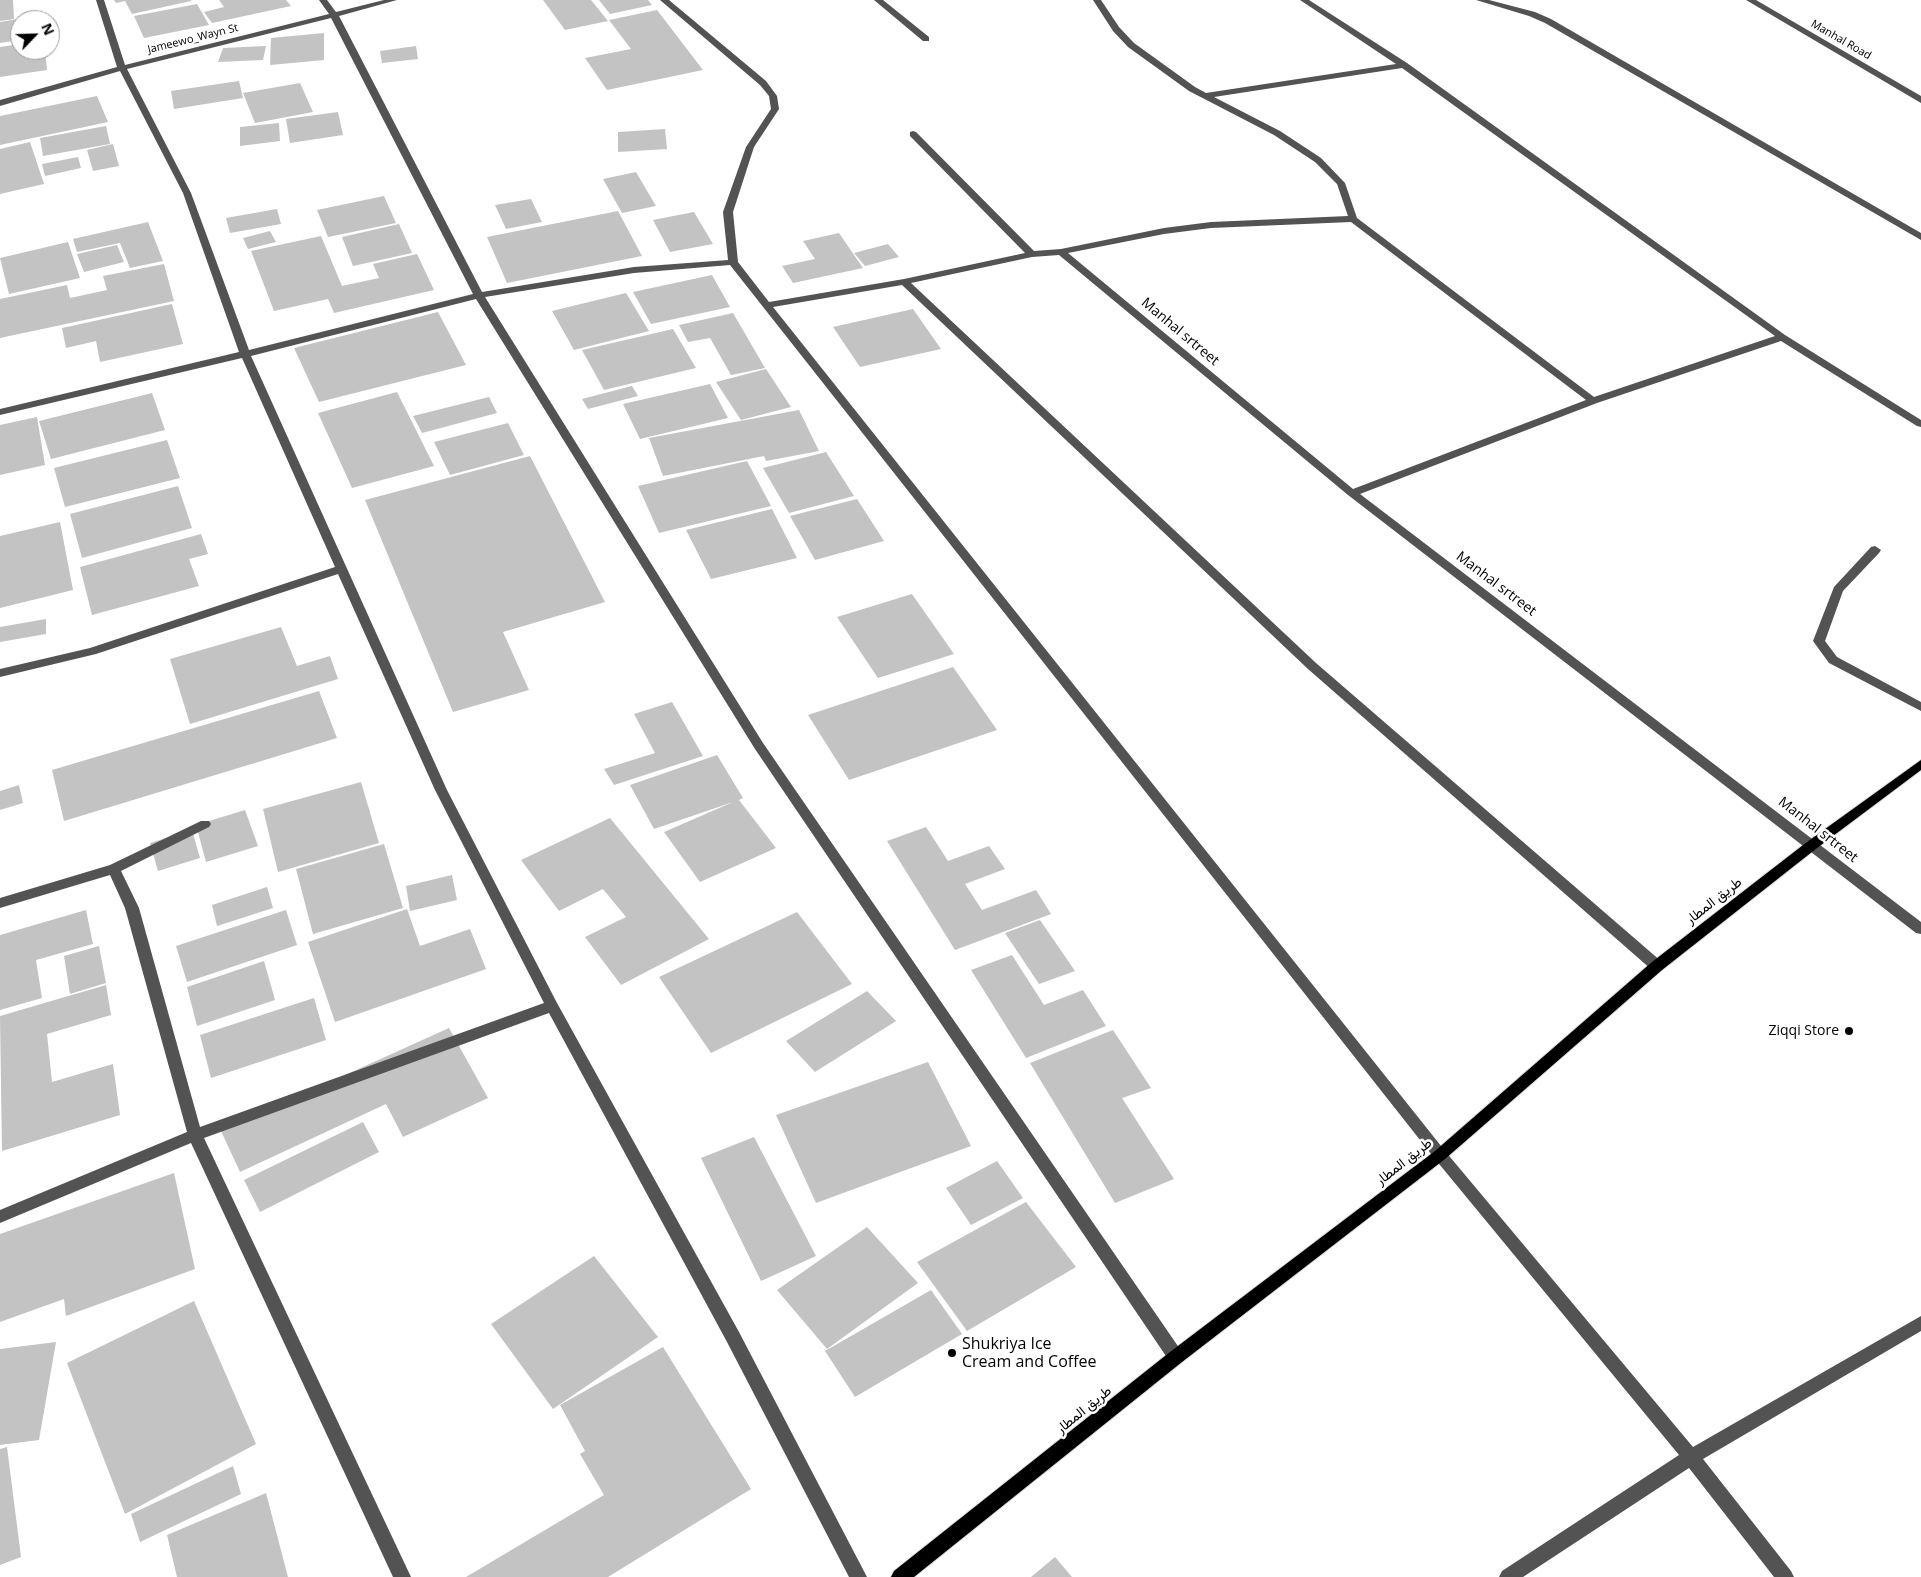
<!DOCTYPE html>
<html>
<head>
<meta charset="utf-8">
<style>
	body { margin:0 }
	#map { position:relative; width:1921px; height:1577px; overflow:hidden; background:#fff; font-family:"Open Sans",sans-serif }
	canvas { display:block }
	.north { position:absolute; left:10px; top:10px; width:50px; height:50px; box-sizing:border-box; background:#fff; border:1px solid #999; border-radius:50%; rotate:66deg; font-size:14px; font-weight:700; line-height:20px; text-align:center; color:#000 }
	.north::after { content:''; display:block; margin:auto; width:18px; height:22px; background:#000; clip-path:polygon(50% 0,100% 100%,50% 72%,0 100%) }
</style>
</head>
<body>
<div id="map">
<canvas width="1921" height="1577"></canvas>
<div class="north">N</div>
</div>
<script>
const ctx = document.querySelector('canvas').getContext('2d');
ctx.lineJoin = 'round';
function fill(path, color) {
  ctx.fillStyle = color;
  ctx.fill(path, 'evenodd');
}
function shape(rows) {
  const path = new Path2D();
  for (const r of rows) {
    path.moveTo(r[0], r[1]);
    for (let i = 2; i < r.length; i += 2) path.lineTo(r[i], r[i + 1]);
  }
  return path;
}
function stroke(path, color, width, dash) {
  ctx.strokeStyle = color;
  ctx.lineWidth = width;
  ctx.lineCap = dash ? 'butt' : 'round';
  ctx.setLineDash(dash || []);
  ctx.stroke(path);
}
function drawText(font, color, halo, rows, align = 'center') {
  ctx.font = font + ' "Open Sans",Vazirmatn,sans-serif';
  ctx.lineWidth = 5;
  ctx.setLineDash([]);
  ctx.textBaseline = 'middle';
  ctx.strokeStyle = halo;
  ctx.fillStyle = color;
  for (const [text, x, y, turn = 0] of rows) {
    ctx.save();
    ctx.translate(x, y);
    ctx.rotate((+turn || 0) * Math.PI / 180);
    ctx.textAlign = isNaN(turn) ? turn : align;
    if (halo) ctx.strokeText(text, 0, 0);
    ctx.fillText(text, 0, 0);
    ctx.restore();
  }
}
fill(shape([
	[0,0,13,0,14,19,0,21],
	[114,0,191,0,191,1,132,14,125,1,116,3],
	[219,0,286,0,291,6,212,23,204,12,224,7],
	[543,0,591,0,608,21,565,30],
	[599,0,648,0,652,5,610,14],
	[197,4,209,25,144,38,134,16],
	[657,10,703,70,607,90,585,58,631,49,609,20],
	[35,16,36,20,20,20,20,40,0,43,0,22],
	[324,33,324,60,270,65,271,38],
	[20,44,20,50,45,50,47,70,0,77,0,47],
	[266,46,263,60,218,62,223,48],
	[416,46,418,59,382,63,380,51],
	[239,81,243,98,174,109,171,91],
	[300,83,313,112,255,123,243,93],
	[97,96,108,122,0,145,0,116],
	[338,112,343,135,290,143,286,119],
	[279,123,280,141,240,146,240,127],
	[106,126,110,144,43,156,40,138],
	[665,129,667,149,618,152,618,132],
	[30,142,44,184,0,194,0,149],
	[113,144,119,166,93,171,87,150],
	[78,157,81,168,45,176,42,164],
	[636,172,656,206,622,213,603,179],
	[384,196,396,223,328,237,317,210],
	[531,199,542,222,506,229,495,205],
	[277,209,281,224,230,233,226,218],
	[618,211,642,256,507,283,487,237],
	[694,212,713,244,670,252,653,220],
	[148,222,163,261,130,268,120,243,77,252,73,239],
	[399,224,412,253,353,266,342,237],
	[270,231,276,242,248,249,243,238],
	[839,233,863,268,793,283,782,266,815,259,803,241],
	[321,236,342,286,379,278,373,264,417,254,434,290,334,313,328,299,274,311,251,251],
	[68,242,80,278,9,294,0,258],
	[888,244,899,257,865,266,854,253],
	[117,245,124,262,84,272,77,254],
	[164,264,174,301,0,338,0,299,67,285,70,298,107,290,103,276],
	[712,275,730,307,651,324,633,292],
	[626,293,649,331,574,350,552,311],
	[172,304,183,344,100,362,96,341,66,348,62,328],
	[913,309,941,349,860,367,833,327],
	[438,312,466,365,319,402,294,348],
	[733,313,765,368,731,375,710,338,688,342,679,325],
	[673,329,696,368,604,390,582,350],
	[766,369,791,407,741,420,716,382],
	[710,384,728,418,640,439,623,404],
	[632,386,638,396,588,409,582,399],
	[397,392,434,466,352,488,318,413],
	[152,393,165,430,51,459,39,421],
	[489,397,497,413,422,433,413,416],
	[799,410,819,451,766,461,764,456,663,476,649,438],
	[37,417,45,465,0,475,0,425],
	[508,423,524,455,450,475,434,442],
	[167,440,180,478,65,507,54,468],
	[826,452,854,496,789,513,763,468],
	[530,456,605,602,503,632,529,690,453,712,365,500],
	[747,461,771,506,659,533,638,486],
	[178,486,192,528,82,558,70,514],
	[857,499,884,541,815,560,790,516],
	[772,509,797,558,711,579,686,530],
	[60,522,73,590,0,608,0,536],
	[201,534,208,554,189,559,199,586,92,615,80,567],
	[912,594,954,654,878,678,837,617],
	[46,619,46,634,0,642,0,627],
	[281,627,297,666,330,656,338,679,190,724,170,659],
	[953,667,997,730,849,780,808,715],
	[319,691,337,738,64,821,52,770],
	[672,702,703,756,614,785,604,769,655,753,634,714],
	[717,755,743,798,739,800,776,848,700,882,664,832,733,802,654,829,630,785],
	[361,782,379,843,278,872,263,809],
	[19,785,23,803,0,810,0,791],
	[245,810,258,846,206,862,196,825],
	[610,818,709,939,621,985,585,937,626,917,603,889,559,911,521,860],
	[926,827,948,861,989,846,1005,869,965,884,982,910,1036,890,1051,914,955,950,887,841],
	[192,830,200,858,158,871,150,843],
	[384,844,403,908,313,934,296,869],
	[452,875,457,900,410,911,406,886],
	[267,887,273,908,217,926,212,905],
	[407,909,420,946,470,929,486,969,335,1022,308,942],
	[86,910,93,944,36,960,42,998,0,1010,0,935],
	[286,910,297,945,187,982,176,946],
	[797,912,852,984,711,1053,659,977],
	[1040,920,1075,971,1039,984,1005,933],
	[99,946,106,983,70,994,64,956],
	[1012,955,1044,1005,1083,990,1106,1026,1026,1058,971,970],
	[264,961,275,1000,197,1026,187,987],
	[106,985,111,1015,47,1034,52,1082,113,1064,120,1115,2,1151,0,1016],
	[867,991,896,1021,815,1072,786,1041],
	[314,998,326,1040,211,1078,200,1035],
	[449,1028,488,1098,403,1137,386,1104,240,1172,221,1131],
	[1113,1030,1151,1088,1122,1098,1174,1179,1115,1203,1030,1063],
	[928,1062,971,1146,816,1203,776,1115],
	[363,1122,379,1152,260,1212,244,1180],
	[754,1137,816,1256,761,1281,701,1158],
	[997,1161,1023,1198,971,1225,946,1188],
	[174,1173,195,1269,66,1316,64,1299,0,1322,0,1234],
	[1026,1202,1076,1267,967,1331,917,1262],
	[867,1227,918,1283,827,1349,777,1290],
	[594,1256,658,1337,553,1409,491,1324],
	[931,1290,962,1334,855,1397,825,1351],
	[194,1301,256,1444,125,1514,67,1363],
	[56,1342,39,1440,0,1445,0,1349],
	[663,1347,751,1489,608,1577,466,1577,604,1495,580,1454,585,1451,560,1405],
	[7,1447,21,1557,0,1565,0,1449],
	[233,1466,241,1494,140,1542,131,1514],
	[266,1493,288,1577,177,1577,167,1535],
	[1055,1557,1072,1577,1031,1577]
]), '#c3c3c3');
const major = shape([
	[1921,760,1921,770,1817,848,1662,970,1445,1159,1182,1362,914,1577,891,1577,894,1571,1170,1352,1435,1151,1652,962,1807,842,1921,760]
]);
stroke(major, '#dbdbdb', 2);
fill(shape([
	[96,0,104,0,125,65,329,14,319,0,327,0,336,12,384,0,397,0,339,16,482,292,634,267,728,260,723,212,746,147,771,109,769,96,760,85,660,0,669,0,766,81,777,96,779,109,754,147,733,212,738,262,769,302,904,279,1025,253,910,136,910,132,913,131,916,132,1034,251,1061,249,1164,228,1211,222,1348,216,1337,184,1315,162,1274,135,1189,91,1128,47,1113,31,1093,0,1101,0,1119,27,1134,43,1195,87,1206,93,1396,64,1300,0,1309,0,1407,63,1785,335,1921,420,1921,427,1917,426,1781,341,1597,403,1360,494,1921,922,1921,934,1916,933,1348,495,1059,255,1032,257,911,283,1316,663,1662,962,1664,966,1662,970,1657,971,1652,970,1308,669,902,285,773,307,1445,1151,1693,1447,1921,1316,1921,1331,1703,1459,1791,1571,1794,1577,1774,1577,1689,1468,1523,1577,1499,1577,1502,1571,1679,1455,1435,1159,730,265,634,273,485,297,763,743,1182,1352,1184,1357,1182,1362,1176,1364,1170,1362,755,749,476,299,251,356,447,790,557,1003,739,1332,867,1577,849,1577,727,1342,549,1013,204,1138,411,1577,393,1577,191,1143,0,1223,0,1210,187,1132,125,908,110,875,0,908,0,898,110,865,201,821,209,821,211,824,209,827,121,871,139,908,200,1127,544,1003,435,790,338,574,96,654,0,677,0,669,90,648,335,567,242,358,0,415,0,409,239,352,183,193,120,71,0,106,0,100,117,67,96,0],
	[331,18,473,294,249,350,191,193,127,69,331,18],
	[1402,68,1775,336,1594,397,1357,218,1345,183,1321,158,1280,131,1214,97,1402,68],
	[1351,222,1586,400,1353,489,1068,253,1164,234,1211,228,1351,222],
	[874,0,883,0,929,37,929,41,923,41,874,0],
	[1476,0,1489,0,1535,12,1551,19,1921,233,1921,240,1545,23,1529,16,1476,0],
	[1746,0,1756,0,1921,96,1921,103,1746,0],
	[1875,546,1881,550,1879,553,1843,591,1825,641,1837,657,1921,702,1921,711,1829,663,1813,641,1834,587,1871,547,1875,546]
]), '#535353');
fill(major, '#000');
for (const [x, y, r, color] of [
	[1849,1031,5,"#000"],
	[952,1353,5,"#000"]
]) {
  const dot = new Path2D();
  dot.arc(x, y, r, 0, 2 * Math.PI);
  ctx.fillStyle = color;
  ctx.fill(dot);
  stroke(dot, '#fff', 2);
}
drawText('11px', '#000', '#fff', [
	["Jameewo_Wayn St",193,39,-14],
	["Manhal Road",1841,40,30]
]);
drawText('14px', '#000', '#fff', [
	["Manhal srtreet",1180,332,40],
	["Manhal srtreet",1496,584,37],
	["Manhal srtreet",1818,830,38],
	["طريق المطار",1714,901,-38],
	["طريق المطار",1404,1162,-38],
	["طريق المطار",1084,1410,-39]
]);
drawText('14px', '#000', '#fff', [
	["Ziqqi Store",1839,1031]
], 'right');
drawText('16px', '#000', '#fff', [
	["Shukriya Ice",962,1344],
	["Cream and Coffee",962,1362]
], 'left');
</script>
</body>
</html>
